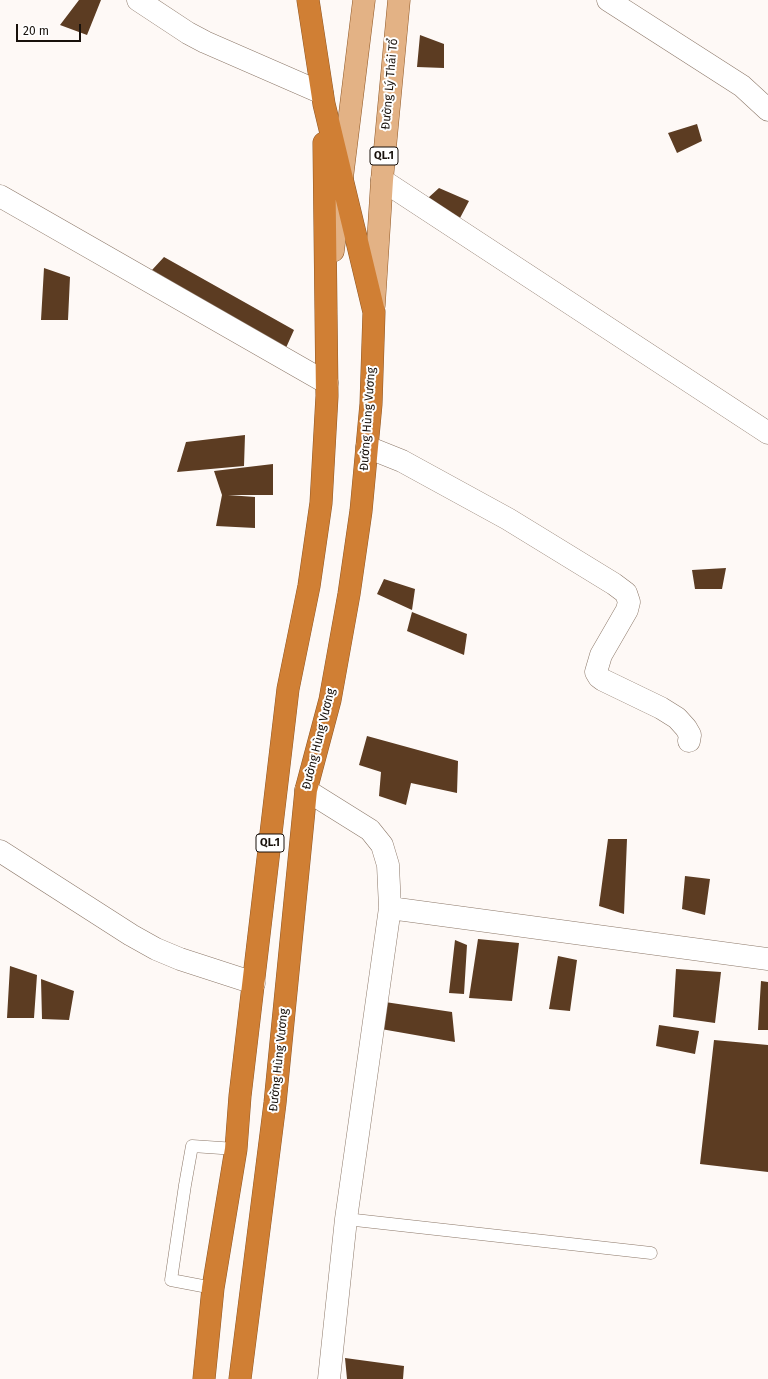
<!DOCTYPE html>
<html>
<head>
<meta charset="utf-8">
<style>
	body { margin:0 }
	#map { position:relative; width:768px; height:1379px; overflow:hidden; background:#fef9f6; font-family:"Fira Sans",sans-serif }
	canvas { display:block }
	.scale { position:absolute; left:16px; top:24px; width:65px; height:18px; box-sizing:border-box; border:2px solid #18110b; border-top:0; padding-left:5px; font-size:12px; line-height:14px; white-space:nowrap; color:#18110b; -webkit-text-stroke:3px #fff; paint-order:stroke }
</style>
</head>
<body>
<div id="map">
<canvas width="768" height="1379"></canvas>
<div class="scale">20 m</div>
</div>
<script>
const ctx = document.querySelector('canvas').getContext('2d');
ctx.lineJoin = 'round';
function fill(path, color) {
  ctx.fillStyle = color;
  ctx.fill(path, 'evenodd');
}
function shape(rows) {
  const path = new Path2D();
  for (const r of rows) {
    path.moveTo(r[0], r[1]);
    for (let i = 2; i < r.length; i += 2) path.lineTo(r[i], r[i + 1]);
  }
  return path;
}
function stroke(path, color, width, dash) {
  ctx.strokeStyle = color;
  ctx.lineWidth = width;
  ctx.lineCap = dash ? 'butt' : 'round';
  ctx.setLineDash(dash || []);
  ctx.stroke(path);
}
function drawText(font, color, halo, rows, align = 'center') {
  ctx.font = font + ' "Fira Sans",sans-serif';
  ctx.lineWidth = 4;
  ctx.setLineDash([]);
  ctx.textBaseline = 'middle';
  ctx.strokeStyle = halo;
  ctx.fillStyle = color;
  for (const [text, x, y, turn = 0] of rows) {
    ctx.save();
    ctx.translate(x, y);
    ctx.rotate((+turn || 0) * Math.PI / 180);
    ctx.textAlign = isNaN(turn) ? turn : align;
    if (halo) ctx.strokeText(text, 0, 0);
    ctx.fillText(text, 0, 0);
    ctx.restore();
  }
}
fill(shape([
	[79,0,101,0,87,35,60,25],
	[420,35,444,44,444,68,417,67],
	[697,124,702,141,677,153,668,133],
	[439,188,469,201,460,218,428,198],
	[164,257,294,330,285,350,152,270],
	[44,268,70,277,68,320,41,320],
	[245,435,244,466,177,472,186,442],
	[273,464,273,495,228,495,255,497,255,528,216,526,222,495,214,471],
	[726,568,722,589,695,589,692,570],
	[384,579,415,589,412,610,377,594],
	[412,612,467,634,464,655,407,631],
	[367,736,458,761,457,793,411,783,406,805,379,796,381,772,359,765],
	[608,839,627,839,624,914,599,906],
	[685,876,710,879,705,915,682,909],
	[478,939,519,943,512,1001,469,998],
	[455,940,467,945,464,994,449,993],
	[558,956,577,960,570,1011,549,1009],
	[10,966,37,975,34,1018,7,1018],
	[676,969,721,972,715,1023,673,1017],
	[41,979,74,991,69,1020,42,1019],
	[761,981,768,982,768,1030,758,1030],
	[385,1002,452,1012,455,1042,381,1029],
	[659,1025,699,1031,695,1054,656,1046],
	[714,1040,768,1045,768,1172,700,1164],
	[345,1358,404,1366,403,1379,347,1379]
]), '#5c3c22');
const lane = shape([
	[346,1219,651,1253],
	[213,1288,171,1280,185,1185,192,1146,236,1149]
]);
const street = shape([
	[138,0,188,33,205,42,322,93],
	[608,0,742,86,768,110],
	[382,180,768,433],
	[0,196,327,383],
	[367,447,402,461,508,519,614,584,626,593,629,602,627,610,601,655,596,672,599,677,603,680,661,708,677,718,686,728,690,735,689,741],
	[306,790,370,830,382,845,388,865,390,908,346,1219,329,1379],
	[0,851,131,935,156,949,180,959,254,983],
	[390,908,768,959]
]);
const primary = shape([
	[333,251,364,0],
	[374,305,382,180,399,0]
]);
const highway = shape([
	[204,1379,213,1288,236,1149,240,1096,288,689,309,586,321,503,327,396,324,143],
	[240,1379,275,1103,306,790,330,700,349,594,361,511,371,404,374,312,324,104,308,0]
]);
stroke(lane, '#8c7869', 13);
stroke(street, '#8c7869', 23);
stroke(primary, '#905826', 23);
stroke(highway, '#905826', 23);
stroke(lane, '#fff', 12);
stroke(street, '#fff', 22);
stroke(primary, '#e3b285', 22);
stroke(highway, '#d07f34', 22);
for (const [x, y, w] of [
	[384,156,28],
	[270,843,28]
]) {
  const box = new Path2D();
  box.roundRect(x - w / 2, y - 9, w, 18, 3);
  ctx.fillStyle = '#fff';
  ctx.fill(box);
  stroke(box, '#18110b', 1);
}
drawText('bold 11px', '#18110b', null, [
	["QL.1",384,156],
	["QL.1",270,843]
]);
drawText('12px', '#18110b', '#fff', [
	["Đường Lý Thái Tổ",390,84,-85],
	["Đường Hùng Vương",368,419,-86],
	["Đường Hùng Vương",319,739,-76],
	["Đường Hùng Vương",279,1060,-84]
]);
</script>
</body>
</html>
